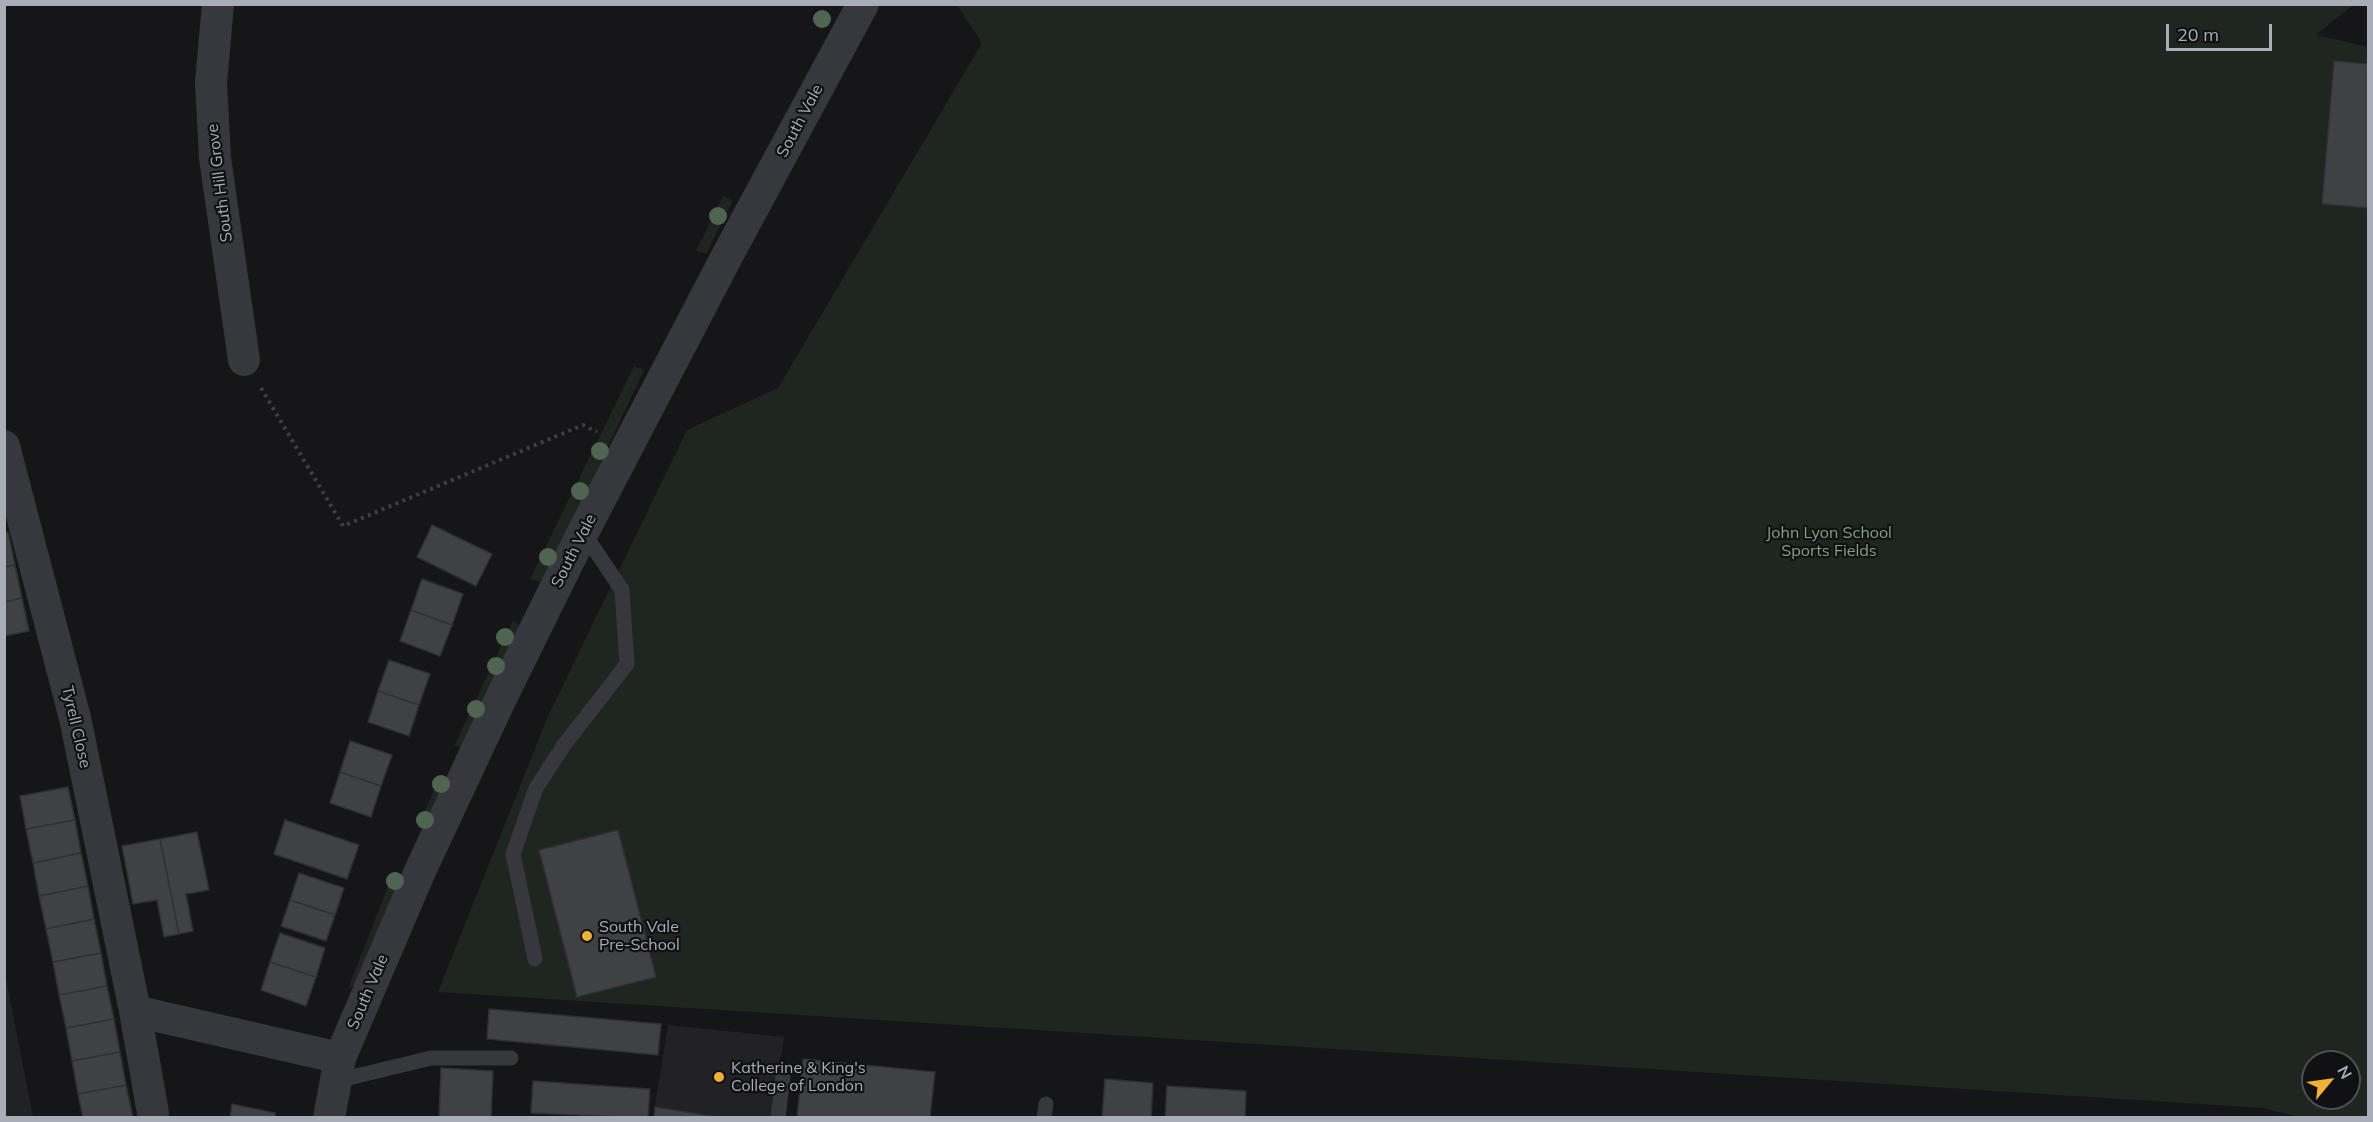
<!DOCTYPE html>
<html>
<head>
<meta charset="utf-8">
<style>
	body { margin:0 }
	#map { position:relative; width:2373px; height:1122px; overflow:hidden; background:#161618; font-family:Mulish,sans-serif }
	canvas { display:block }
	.frame { position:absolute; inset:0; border:6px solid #a8adb8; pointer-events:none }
	.north { position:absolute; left:2301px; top:1050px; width:60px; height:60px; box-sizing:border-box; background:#111113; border:2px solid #4d4f55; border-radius:50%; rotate:61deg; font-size:16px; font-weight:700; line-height:24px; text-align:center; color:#a8adb8 }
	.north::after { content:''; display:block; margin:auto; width:21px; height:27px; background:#f2b134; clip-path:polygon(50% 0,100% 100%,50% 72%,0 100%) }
	.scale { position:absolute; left:2166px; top:24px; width:106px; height:27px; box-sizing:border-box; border:3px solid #a8adb8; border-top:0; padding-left:8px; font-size:18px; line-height:21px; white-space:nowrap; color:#a8adb8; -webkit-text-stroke:4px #111113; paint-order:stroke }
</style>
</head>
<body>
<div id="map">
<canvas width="2373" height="1122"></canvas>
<div class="frame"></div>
<div class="north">N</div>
<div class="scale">20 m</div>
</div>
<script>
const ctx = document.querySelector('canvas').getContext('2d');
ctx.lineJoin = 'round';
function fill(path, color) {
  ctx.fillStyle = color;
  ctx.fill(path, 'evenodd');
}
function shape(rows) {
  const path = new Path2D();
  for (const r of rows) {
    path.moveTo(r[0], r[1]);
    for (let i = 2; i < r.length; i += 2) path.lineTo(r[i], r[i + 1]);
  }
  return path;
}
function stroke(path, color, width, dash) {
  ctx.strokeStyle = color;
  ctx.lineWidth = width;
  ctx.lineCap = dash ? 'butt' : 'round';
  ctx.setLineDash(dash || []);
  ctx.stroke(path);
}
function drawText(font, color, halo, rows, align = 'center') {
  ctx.font = font + ' Mulish,sans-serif';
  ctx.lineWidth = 4.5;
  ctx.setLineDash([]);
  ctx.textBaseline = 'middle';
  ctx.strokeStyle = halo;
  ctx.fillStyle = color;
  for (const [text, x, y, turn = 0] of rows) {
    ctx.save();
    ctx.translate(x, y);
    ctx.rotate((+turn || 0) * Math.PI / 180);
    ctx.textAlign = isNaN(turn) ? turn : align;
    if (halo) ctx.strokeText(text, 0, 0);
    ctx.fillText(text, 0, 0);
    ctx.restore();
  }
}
fill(shape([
	[5,973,33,1117,5,1117],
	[668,1025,784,1037,772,1117,653,1118]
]), '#222225');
fill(shape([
	[957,5,2353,5,2316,35,2368,47,2368,1117,2299,1117,2263,1108,438,992,548,716,687,430,778,388,982,43],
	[2313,1062,2349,1062,2349,1098,2313,1098],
	[723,196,733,200,706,254,696,251],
	[634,366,644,370,544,583,530,579],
	[513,621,521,626,463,747,454,746],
	[448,777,424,831,418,827,439,778],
	[394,871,402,876,355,985,348,989]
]), '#1e261f');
const building = shape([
	[2334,61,2368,64,2368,208,2322,204,2334,61],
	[432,525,492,554,476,586,417,557,432,525],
	[8,532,15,565,4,567,4,533,8,532],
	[15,565,22,598,4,602,4,567,15,565],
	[422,579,463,594,452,625,411,610,422,579],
	[22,598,29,631,4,636,4,602,22,598],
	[411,610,452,625,440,656,400,641,411,610],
	[389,660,430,674,419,705,378,691,389,660],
	[378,691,419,705,409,736,368,722,378,691],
	[350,741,392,755,381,786,340,772,350,741],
	[340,772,381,786,371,817,330,803,340,772],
	[68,787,75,820,26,829,20,796,68,787],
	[75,820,81,853,33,863,26,829,75,820],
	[285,820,359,845,347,879,274,854,285,820],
	[618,830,656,977,577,997,539,850,618,830],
	[197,832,209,890,186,894,193,931,179,934,160,839,197,832],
	[160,839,179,934,164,937,157,900,133,904,122,846,160,839],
	[81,853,88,886,39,896,33,863,81,853],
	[299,873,344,888,335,915,290,900,299,873],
	[88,886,94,919,46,929,39,896,88,886],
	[290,900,335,915,326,941,281,926,290,900],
	[94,919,101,953,53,962,46,929,94,919],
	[280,933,325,948,316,977,270,962,280,933],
	[101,953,107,986,59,995,53,962,101,953],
	[270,962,316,977,306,1006,261,990,270,962],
	[107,986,114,1019,66,1028,59,995,107,986],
	[489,1009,661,1024,658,1055,487,1039,489,1009],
	[114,1019,120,1052,72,1061,66,1028,114,1019],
	[120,1052,126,1085,78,1094,72,1061,120,1052],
	[803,1059,935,1072,930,1118,797,1118,803,1059],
	[441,1068,493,1071,491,1118,439,1118,441,1068],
	[1105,1079,1153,1083,1151,1118,1102,1118,1105,1079],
	[533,1081,650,1089,648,1118,531,1113,533,1081],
	[126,1085,133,1118,83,1118,78,1094,126,1085],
	[1167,1086,1246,1091,1245,1118,1165,1118,1167,1086],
	[232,1104,275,1113,275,1118,230,1118,232,1104],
	[655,1107,724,1118,654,1118,655,1107]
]);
fill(building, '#404145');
stroke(building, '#303034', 1.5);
stroke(shape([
	[261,388,343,526,583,425,597,432]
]), '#3d3f44', 4, [3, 4.5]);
stroke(shape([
	[535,959,513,854,536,788,564,745,627,664,622,590,583,532],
	[336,1081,431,1058,511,1058],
	[778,1118,783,1076],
	[1044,1118,1046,1104]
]), '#37383d', 15);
stroke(shape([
	[218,4,211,83,215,158,244,360],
	[4,446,75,718,135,1011,340,1058],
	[135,1011,153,1113],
	[329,1118,340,1058,420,871,502,696,583,532,727,256,863,4]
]), '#37383d', 32);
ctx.fillStyle = '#506452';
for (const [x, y] of [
	[822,19],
	[718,216],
	[600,451],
	[580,491],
	[548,557],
	[505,637],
	[496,666],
	[476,709],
	[441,784],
	[425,820],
	[395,881]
]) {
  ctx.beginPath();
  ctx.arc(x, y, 9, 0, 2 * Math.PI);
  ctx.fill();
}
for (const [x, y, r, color] of [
	[587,936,6,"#f2b134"],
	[719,1077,6,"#f2b134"]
]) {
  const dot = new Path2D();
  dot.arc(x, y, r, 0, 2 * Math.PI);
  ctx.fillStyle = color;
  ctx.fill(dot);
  stroke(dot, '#111113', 2);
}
drawText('16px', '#a8adb8', '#111113', [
	["South Vale",800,121,-62],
	["South Hill Grove",220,183,-97],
	["South Vale",574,551,-63],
	["Tyrell Close",76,727,77],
	["South Vale",368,992,-67]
]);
drawText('16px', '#7fa381', '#111113', [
	["John Lyon School",1829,533],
	["Sports Fields",1829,551]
]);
drawText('16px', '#a8adb8', '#111113', [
	["South Vale",599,927],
	["Pre-School",599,945],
	["Katherine & King's",731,1068],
	["College of London",731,1086]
], 'left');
</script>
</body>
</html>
